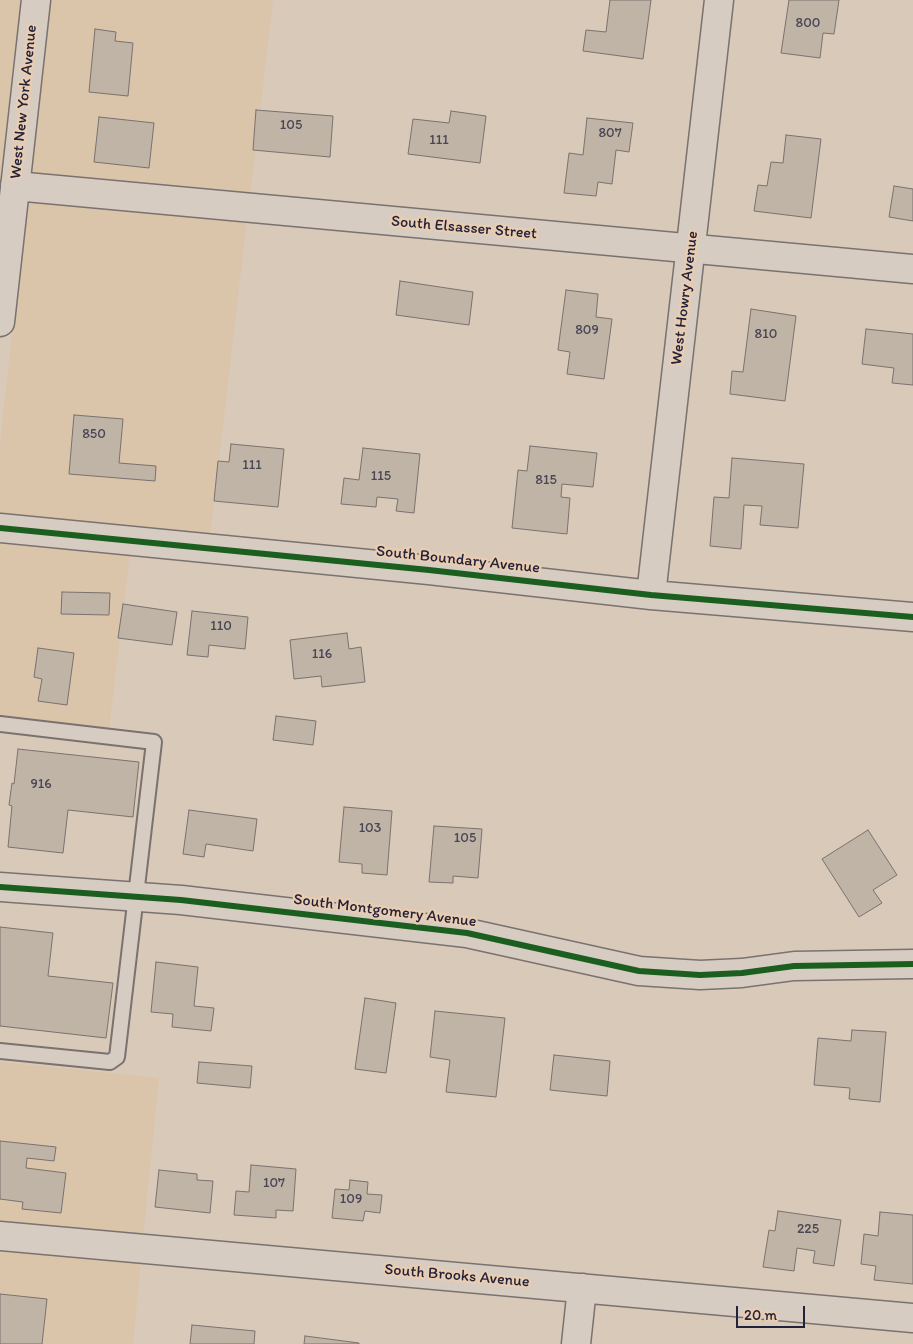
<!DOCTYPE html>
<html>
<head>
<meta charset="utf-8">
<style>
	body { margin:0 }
	#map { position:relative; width:913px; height:1344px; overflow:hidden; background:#d9c9b8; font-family:Itim,sans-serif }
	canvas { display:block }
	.scale { position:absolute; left:736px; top:1306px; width:69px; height:22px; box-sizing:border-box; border:2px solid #22223b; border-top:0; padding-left:6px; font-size:15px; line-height:18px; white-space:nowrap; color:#22223b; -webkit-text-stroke:4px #eacdb1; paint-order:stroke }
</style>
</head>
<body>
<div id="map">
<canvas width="913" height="1344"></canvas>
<div class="scale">20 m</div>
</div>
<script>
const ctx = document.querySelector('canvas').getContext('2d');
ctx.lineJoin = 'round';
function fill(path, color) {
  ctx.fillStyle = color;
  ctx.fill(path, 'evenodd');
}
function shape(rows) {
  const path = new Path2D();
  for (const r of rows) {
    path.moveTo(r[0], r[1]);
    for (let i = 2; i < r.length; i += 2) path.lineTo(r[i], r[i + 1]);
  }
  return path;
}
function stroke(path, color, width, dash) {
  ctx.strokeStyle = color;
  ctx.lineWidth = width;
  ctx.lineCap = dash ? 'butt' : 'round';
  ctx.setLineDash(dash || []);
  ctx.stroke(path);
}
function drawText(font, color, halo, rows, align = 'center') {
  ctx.font = font + ' Itim,sans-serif';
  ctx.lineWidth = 4.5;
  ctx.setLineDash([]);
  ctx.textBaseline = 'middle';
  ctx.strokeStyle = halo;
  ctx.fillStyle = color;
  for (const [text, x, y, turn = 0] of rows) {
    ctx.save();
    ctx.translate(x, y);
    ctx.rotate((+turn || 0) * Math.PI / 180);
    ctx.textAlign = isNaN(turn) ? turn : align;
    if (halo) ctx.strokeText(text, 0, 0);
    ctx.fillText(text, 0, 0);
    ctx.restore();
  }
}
fill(shape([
	[0,0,22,0,0,199],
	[49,0,273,0,250,196,30,175],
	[27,199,247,219,210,536,0,516,0,444],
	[0,539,130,552,109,729,0,716],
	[0,1062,159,1078,143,1237,0,1224],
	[0,1248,141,1260,133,1344,0,1344]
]), '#dac4aa');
const building = shape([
	[610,0,651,0,643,59,583,51,586,30,606,32,610,0],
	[789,0,839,0,834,34,823,33,820,58,781,53,789,0],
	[95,29,116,32,115,41,133,43,128,96,89,92,95,29],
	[256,110,333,116,330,157,253,150,256,110],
	[451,111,486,116,480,163,408,154,413,119,449,123,451,111],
	[99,117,154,123,149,168,94,162,99,117],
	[587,118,633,123,629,152,616,150,612,184,598,182,596,196,564,193,569,153,583,155,587,118],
	[786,135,821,139,811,218,754,211,758,185,767,186,771,162,783,163,786,135],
	[894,186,913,189,913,221,889,217,894,186],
	[400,281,473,292,469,325,396,315,400,281],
	[566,290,598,294,596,317,612,319,604,379,567,374,570,352,558,350,566,290],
	[751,309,796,316,785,401,730,394,732,371,743,372,751,309],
	[866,329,913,334,913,385,892,383,894,368,862,364,866,329],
	[74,415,123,419,119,463,156,466,155,481,69,474,74,415],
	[231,444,284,449,278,507,214,501,218,461,229,462,231,444],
	[530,446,597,453,593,487,562,484,561,497,570,498,567,534,512,528,518,470,527,471,530,446],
	[363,448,420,454,414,513,396,511,398,499,377,497,376,507,341,504,344,478,359,480,363,448],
	[732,458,804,464,798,528,760,525,762,506,744,505,741,549,710,546,714,497,729,498,732,458],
	[62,592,110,593,109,615,61,614,62,592],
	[123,604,177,612,172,645,118,638,123,604],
	[192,611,248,617,245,649,209,645,208,657,187,655,192,611],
	[347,633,349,649,361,647,365,682,322,687,321,676,294,679,290,640,347,633],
	[38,648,74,653,67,705,38,701,42,679,34,677,38,648],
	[276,716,316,721,313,745,273,740,276,716],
	[18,749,139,762,133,817,68,810,63,853,8,847,12,806,9,805,12,783,14,784,18,749],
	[344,807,392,811,387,875,362,873,362,864,339,862,344,807],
	[189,810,257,819,253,851,206,844,204,857,183,854,189,810],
	[434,826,482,829,478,878,453,876,453,883,429,882,434,826],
	[868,830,897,875,873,890,882,903,859,917,822,859,868,830],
	[0,927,53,933,48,976,113,983,106,1038,0,1026,0,927],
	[156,962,198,967,194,1006,214,1008,211,1031,172,1027,173,1014,151,1012,156,962],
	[365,998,396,1003,386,1073,355,1069,365,998],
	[435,1011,505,1018,496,1097,446,1092,450,1060,430,1057,435,1011],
	[852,1030,886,1032,880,1102,849,1099,850,1088,814,1085,818,1038,851,1041,852,1030],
	[554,1055,610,1061,607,1096,550,1090,554,1055],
	[199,1062,252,1066,250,1088,197,1083,199,1062],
	[0,1141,56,1147,54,1161,27,1158,26,1168,66,1173,61,1213,22,1209,23,1202,0,1199,0,1141],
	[251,1165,296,1169,293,1211,276,1210,276,1218,234,1215,236,1191,249,1192,251,1165],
	[159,1170,197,1174,197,1180,213,1181,210,1213,155,1207,159,1170],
	[350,1180,368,1182,367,1194,382,1195,380,1213,365,1211,363,1221,332,1218,335,1189,349,1190,350,1180],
	[778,1211,841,1220,834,1266,813,1263,815,1251,797,1248,794,1271,763,1267,769,1230,775,1231,778,1211],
	[880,1212,913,1215,913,1284,874,1280,876,1266,861,1264,864,1234,878,1236,880,1212],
	[0,1294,47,1299,42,1344,0,1344,0,1294],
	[192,1325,255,1331,254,1344,190,1344,192,1325],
	[305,1336,359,1343,359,1344,304,1344,305,1336]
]);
fill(building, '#bfb4a5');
stroke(building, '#79726f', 1);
const service = shape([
	[0,724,154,742,117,1057,110,1062,0,1051]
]);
const minor = shape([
	[15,186,913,269],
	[0,887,181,900,467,933,639,971,700,975,742,973,794,966,913,964],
	[0,1236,913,1318],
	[576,1344,582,1288]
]);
const tertiary = shape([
	[0,528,429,570,651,595,913,617],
	[651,595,719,0]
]);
const primary = shape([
	[0,322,36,0]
]);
stroke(service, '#79726f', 18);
stroke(minor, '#79726f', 31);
stroke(tertiary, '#79726f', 31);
stroke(primary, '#79726f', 31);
stroke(service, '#d7ccc2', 14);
stroke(minor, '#d7ccc2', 28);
stroke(tertiary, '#d7ccc2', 28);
stroke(primary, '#d7ccc2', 28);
stroke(shape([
	[0,528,429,570,651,595,913,617],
	[0,887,181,900,467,933,639,971,700,975,742,973,794,966,913,964]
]), '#1b5e20', 6);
drawText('14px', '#494656', null, [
	["800",808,23],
	["105",291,125],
	["807",610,133],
	["111",439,140],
	["809",587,330],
	["810",766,334],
	["850",94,434],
	["111",252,465],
	["115",381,476],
	["815",546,480],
	["110",221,626],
	["116",322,654],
	["916",41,784],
	["103",370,828],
	["105",465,838],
	["107",274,1183],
	["109",351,1199],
	["225",808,1229]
]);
drawText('16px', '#22223b', '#eacdb1', [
	["West New York Avenue",24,102,-84],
	["South Elsasser Street",464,228,5],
	["West Howry Avenue",685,298,-83],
	["South Boundary Avenue",458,560,6],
	["South Montgomery Avenue",385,911,7],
	["South Brooks Avenue",457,1276,5]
]);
</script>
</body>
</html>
